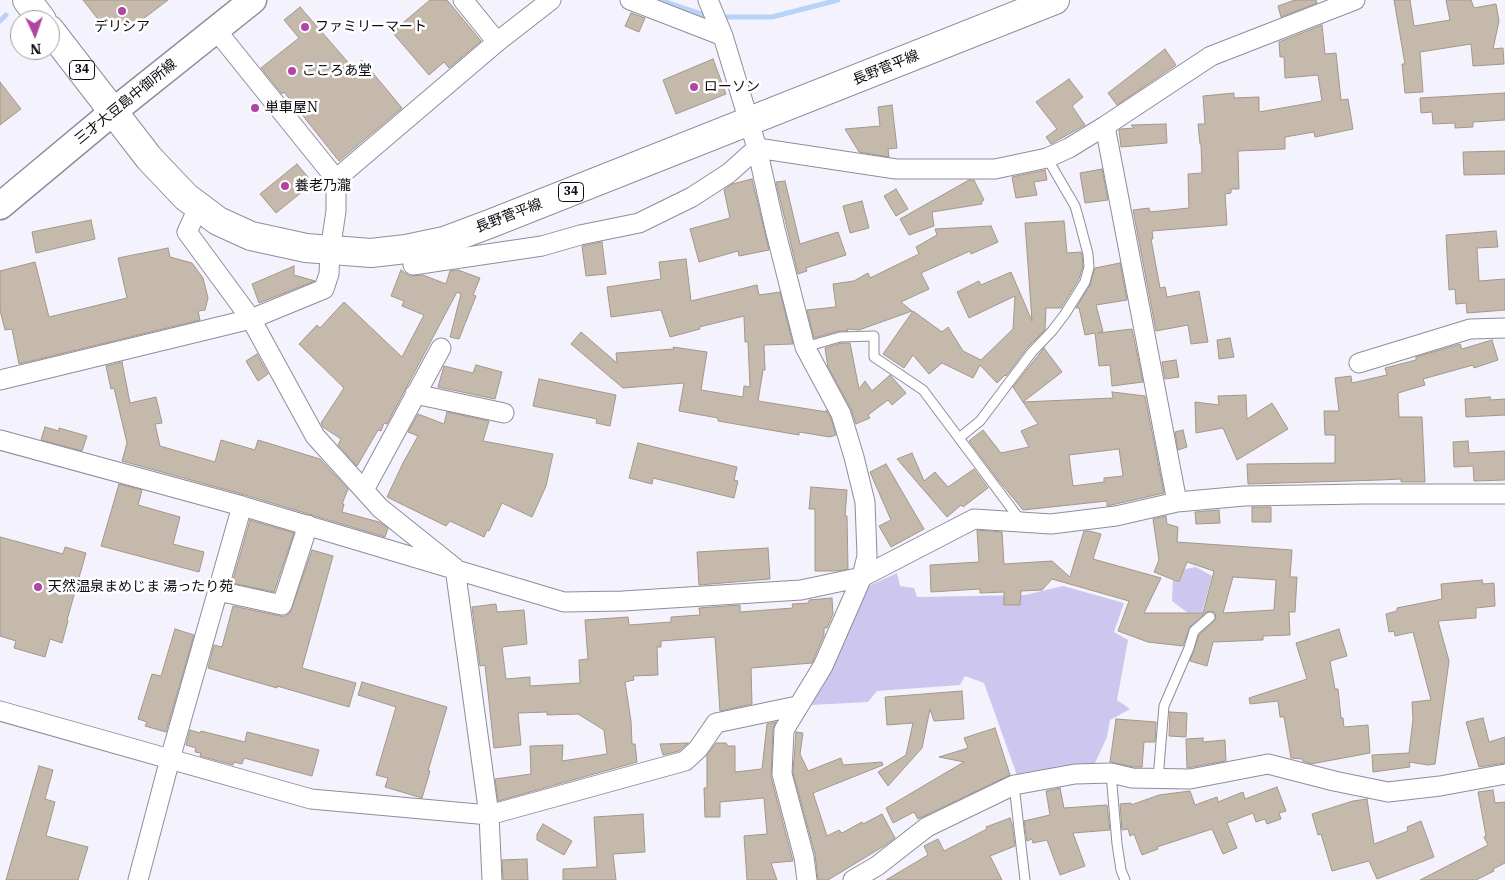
<!DOCTYPE html>
<html>
<head>
<meta charset="utf-8">
<style>
	body { margin:0 }
	#map { position:relative; width:1505px; height:880px; overflow:hidden; background:#f4f2fd; font-family:"IBM Plex Serif",serif }
	canvas { display:block }
	.north { position:absolute; left:10px; top:10px; width:50px; height:50px; box-sizing:border-box; background:#fff; border:1px solid #9e9d9f; border-radius:50%; rotate:177deg; font-size:14px; font-weight:700; line-height:20px; text-align:center; color:#0c0b10 }
	.north::after { content:''; display:block; margin:auto; width:18px; height:22px; background:#b244a3; clip-path:polygon(50% 0,100% 100%,50% 72%,0 100%) }
</style>
</head>
<body>
<div id="map">
<canvas width="1505" height="880"></canvas>
<div class="north">N</div>
</div>
<script>
const ctx = document.querySelector('canvas').getContext('2d');
ctx.lineJoin = 'round';
function fill(path, color) {
  ctx.fillStyle = color;
  ctx.fill(path, 'evenodd');
}
function shape(rows) {
  const path = new Path2D();
  for (const r of rows) {
    path.moveTo(r[0], r[1]);
    for (let i = 2; i < r.length; i += 2) path.lineTo(r[i], r[i + 1]);
  }
  return path;
}
function stroke(path, color, width, dash) {
  ctx.strokeStyle = color;
  ctx.lineWidth = width;
  ctx.lineCap = dash ? 'butt' : 'round';
  ctx.setLineDash(dash || []);
  ctx.stroke(path);
}
function drawText(font, color, halo, rows, align = 'center') {
  ctx.font = font + ' "IBM Plex Serif","Noto Sans JP",serif';
  ctx.lineWidth = 5;
  ctx.setLineDash([]);
  ctx.textBaseline = 'middle';
  ctx.strokeStyle = halo;
  ctx.fillStyle = color;
  for (const [text, x, y, turn = 0] of rows) {
    ctx.save();
    ctx.translate(x, y);
    ctx.rotate((+turn || 0) * Math.PI / 180);
    ctx.textAlign = isNaN(turn) ? turn : align;
    if (halo) ctx.strokeText(text, 0, 0);
    ctx.fillText(text, 0, 0);
    ctx.restore();
  }
}
fill(shape([
	[1196,567,1212,576,1202,612,1188,613,1172,601,1173,580,1179,583,1185,569],
	[897,573,900,586,914,588,917,597,1025,595,1063,586,1124,603,1114,632,1128,640,1117,700,1130,709,1110,720,1107,737,1094,765,1059,766,1018,778,984,683,965,676,960,685,877,691,868,702,811,705,864,588]
]), '#cdc7ef');
stroke(shape([
	[660,0,710,17],
	[718,17,772,17,838,0],
	[0,21,6,15]
]), '#b7d4f8', 5);
const building = shape([
	[83,0,168,0,135,25,101,23,83,0],
	[430,0,447,0,481,41,449,68,444,62,429,75,392,32,430,0],
	[1295,0,1316,0,1317,3,1281,17,1278,6,1295,0],
	[1394,0,1410,0,1414,26,1450,20,1446,0,1471,0,1474,8,1496,4,1499,21,1493,49,1503,48,1504,64,1473,66,1471,44,1420,52,1423,92,1405,93,1402,64,1405,64,1394,0],
	[300,7,353,68,362,60,402,108,339,161,284,92,282,94,261,68,299,38,284,20,300,7],
	[631,13,645,18,639,32,625,26,631,13],
	[1322,25,1325,54,1336,53,1341,100,1348,99,1353,129,1315,137,1314,132,1285,137,1285,149,1238,151,1239,189,1231,189,1231,193,1225,194,1227,225,1152,231,1153,239,1151,239,1160,288,1165,287,1167,297,1199,291,1208,342,1191,344,1188,325,1156,331,1133,210,1149,208,1150,212,1189,208,1188,174,1202,173,1201,144,1200,144,1198,124,1205,124,1203,96,1234,93,1234,98,1259,97,1259,112,1322,101,1318,75,1285,78,1284,57,1280,57,1279,42,1322,25],
	[1165,49,1176,65,1117,105,1108,93,1165,49],
	[713,59,726,94,676,114,663,80,713,59],
	[1069,79,1083,97,1072,106,1085,125,1051,144,1046,137,1057,129,1036,102,1069,79],
	[0,82,21,109,0,125,0,82],
	[1505,93,1505,120,1473,122,1473,127,1455,128,1455,123,1433,124,1432,112,1421,113,1420,98,1505,93],
	[892,105,897,148,888,149,889,157,859,152,845,129,880,126,878,107,892,105],
	[1166,124,1167,143,1121,147,1119,130,1121,129,1134,128,1131,125,1166,124],
	[1505,151,1505,174,1464,175,1463,152,1505,151],
	[297,164,313,183,276,213,260,194,297,164],
	[1102,169,1108,200,1085,203,1080,173,1102,169],
	[1045,170,1047,180,1034,182,1037,195,1016,198,1012,177,1045,170],
	[752,179,769,250,739,256,738,251,699,262,690,229,730,218,724,190,732,184,752,179],
	[969,180,974,180,984,200,981,202,982,204,932,212,934,226,909,235,900,219,969,180],
	[785,181,800,244,838,232,846,255,806,268,807,271,798,274,776,182,785,181],
	[896,189,908,209,896,216,884,196,896,189],
	[862,201,869,228,850,233,843,206,862,201],
	[91,220,95,239,36,253,32,232,91,220],
	[1064,221,1067,253,1081,252,1082,255,1083,266,1079,279,1061,308,1046,308,1045,330,1027,348,1006,376,1005,375,997,383,980,365,973,378,942,363,929,374,913,355,904,368,883,354,913,311,942,332,948,327,963,351,981,360,1013,329,1015,296,969,318,957,292,979,281,981,285,1011,272,1032,321,1025,223,1064,221],
	[991,226,998,242,971,254,970,251,921,273,929,289,901,302,912,311,859,330,847,329,848,331,839,331,814,338,807,310,836,307,833,284,854,281,868,273,870,278,919,254,916,247,937,235,935,229,991,226],
	[1496,231,1498,247,1477,248,1479,281,1505,279,1505,310,1467,313,1466,303,1456,304,1455,289,1449,290,1446,235,1496,231],
	[602,242,606,274,586,276,582,246,602,242],
	[168,248,170,257,192,263,203,278,208,298,205,310,198,311,200,320,19,364,12,329,5,330,0,310,0,271,35,262,49,317,127,298,118,258,168,248],
	[686,259,691,301,757,285,759,295,780,292,793,344,764,345,765,370,763,370,758,401,827,412,826,410,831,418,836,435,830,437,799,432,799,435,718,421,718,418,679,411,684,383,623,388,571,344,581,332,617,363,616,353,674,349,673,347,707,352,701,390,743,397,744,386,750,387,748,342,745,342,744,316,699,327,700,329,670,337,661,310,611,317,607,287,661,279,659,262,686,259],
	[1120,263,1127,300,1096,305,1103,331,1098,333,1132,329,1143,382,1112,386,1110,365,1099,366,1095,333,1085,335,1079,308,1076,308,1090,285,1095,268,1120,263],
	[294,266,294,275,315,281,259,303,252,284,294,266],
	[401,270,409,276,423,275,446,284,450,271,458,270,480,278,473,295,476,296,459,339,450,337,461,294,457,292,387,424,384,423,381,431,378,430,357,466,338,445,341,439,323,427,321,423,344,388,299,344,317,325,320,328,344,302,402,357,424,315,402,306,404,301,391,296,401,270],
	[1230,338,1234,357,1219,359,1217,340,1230,338],
	[1492,340,1498,360,1474,368,1473,365,1423,379,1425,385,1398,393,1399,417,1422,417,1425,482,1401,482,1401,479,1380,480,1248,484,1247,464,1335,463,1335,435,1325,435,1324,411,1339,411,1335,378,1351,376,1352,383,1387,375,1385,368,1416,360,1416,357,1460,344,1462,349,1492,340],
	[841,343,850,343,859,389,865,381,872,391,890,375,906,393,892,405,888,400,868,415,870,418,856,424,851,409,828,367,825,348,841,343],
	[1044,348,1062,372,1023,402,1013,387,1044,348],
	[257,354,268,374,258,381,246,361,257,354],
	[1176,360,1179,377,1165,379,1162,362,1176,360],
	[122,362,130,403,156,397,162,423,155,424,160,446,215,462,221,440,255,450,258,440,320,459,348,489,342,504,344,504,342,512,379,522,388,528,385,537,245,495,122,461,127,443,114,388,111,389,106,366,122,362],
	[476,365,502,372,495,399,438,387,444,366,473,373,476,365],
	[539,379,616,395,610,426,596,423,597,419,533,406,539,379],
	[1112,392,1145,396,1164,493,1107,506,1107,501,1023,510,999,481,969,441,983,430,1001,453,1029,447,1021,431,1038,424,1023,402,1113,398,1112,392],
	[1119,449,1123,476,1104,478,1104,482,1073,486,1069,455,1119,449],
	[1246,395,1247,419,1272,403,1288,429,1237,460,1223,428,1196,433,1195,402,1219,405,1218,396,1246,395],
	[1490,397,1491,400,1505,399,1505,415,1466,417,1465,399,1490,397],
	[447,412,489,421,483,441,553,454,546,486,532,517,502,503,489,531,487,530,484,537,450,521,446,526,387,497,403,463,418,436,408,432,418,414,444,424,447,412],
	[45,427,59,431,59,428,87,436,82,451,41,440,45,427],
	[1183,430,1187,447,1178,450,1175,432,1183,430],
	[1468,441,1469,453,1505,451,1505,480,1474,481,1473,466,1454,467,1453,442,1468,441],
	[638,443,737,467,734,480,738,481,734,498,653,478,652,484,629,478,638,443],
	[912,453,924,481,935,472,948,487,974,469,988,488,963,507,961,505,947,517,897,459,912,453],
	[886,464,924,529,891,547,879,526,891,520,870,472,886,464],
	[119,484,142,490,138,505,180,517,173,544,204,552,199,572,101,546,119,484],
	[811,487,847,490,845,516,847,516,848,569,837,571,815,571,815,509,809,509,811,487],
	[1252,507,1271,507,1271,522,1252,522,1252,507],
	[1219,510,1220,523,1196,524,1195,512,1219,510],
	[1166,516,1167,524,1178,527,1177,542,1292,550,1290,577,1297,577,1295,612,1289,612,1290,635,1263,636,1263,640,1213,642,1207,666,1190,661,1199,635,1216,619,1215,613,1212,611,1206,612,1190,627,1183,646,1148,642,1118,631,1129,601,1052,579,1042,590,1021,591,1020,605,1004,605,1004,592,980,593,980,589,931,592,930,565,979,562,977,530,1002,532,1004,564,1052,561,1070,577,1084,531,1089,531,1101,534,1093,559,1161,578,1144,613,1203,613,1214,571,1187,562,1179,582,1154,572,1159,560,1153,519,1166,516],
	[1233,577,1276,580,1274,610,1223,613,1233,577],
	[250,520,294,533,274,592,232,583,250,520],
	[0,537,63,554,65,547,86,553,67,620,68,621,62,643,50,639,45,657,14,648,16,641,0,636,0,537],
	[768,548,770,579,699,585,697,552,768,548],
	[312,550,333,556,302,668,356,683,349,707,277,686,277,688,208,668,214,645,222,647,233,606,280,616,285,616,290,613,312,550],
	[1482,580,1483,584,1494,583,1495,606,1476,608,1476,618,1438,621,1449,661,1435,764,1428,765,1409,762,1410,767,1373,772,1372,755,1409,753,1413,719,1412,702,1431,700,1413,632,1395,636,1394,631,1389,632,1386,614,1397,611,1397,608,1442,599,1441,584,1482,580],
	[832,598,833,614,827,628,824,628,824,635,812,663,751,668,752,704,720,711,715,637,661,641,661,647,657,647,658,675,633,676,634,680,625,682,631,721,632,744,635,744,637,762,498,801,495,779,531,774,530,746,563,745,562,761,607,754,604,730,578,714,547,715,547,712,518,713,521,745,494,748,485,665,480,666,472,607,496,604,497,612,524,610,527,644,502,647,506,679,530,677,530,686,580,683,579,660,588,659,585,620,628,617,629,625,671,622,671,617,700,615,699,608,740,605,740,612,793,608,792,604,809,603,809,600,832,598],
	[175,629,194,635,166,732,145,726,147,722,138,719,152,674,161,676,175,629],
	[1339,629,1347,656,1330,661,1335,689,1338,689,1341,718,1343,718,1344,727,1368,725,1370,753,1311,764,1303,761,1302,759,1291,758,1284,717,1280,717,1278,701,1250,704,1249,698,1307,679,1296,643,1339,629],
	[362,682,447,707,428,771,430,771,422,798,385,787,388,778,376,775,396,707,358,695,362,682],
	[962,691,964,719,934,721,930,709,922,748,888,786,878,772,906,755,913,723,887,725,885,697,962,691],
	[1170,712,1187,713,1186,737,1169,736,1170,712],
	[1483,718,1489,742,1505,737,1505,763,1479,767,1466,722,1483,718],
	[1116,719,1156,722,1155,742,1144,742,1142,767,1133,767,1110,762,1116,719],
	[776,722,773,729,771,777,793,861,771,863,777,880,747,880,744,836,767,834,764,798,720,802,720,817,705,817,704,788,707,788,707,755,716,743,726,743,728,746,735,746,735,772,762,769,767,724,776,722],
	[995,728,1010,775,918,819,914,812,893,823,886,808,964,762,939,757,968,748,964,738,995,728],
	[190,730,200,733,201,731,245,742,247,732,319,750,312,776,244,758,242,764,234,762,233,765,200,756,201,753,195,752,196,748,186,745,190,730],
	[796,732,803,733,800,754,808,771,841,758,843,765,882,762,883,765,813,793,827,836,839,830,842,833,862,822,863,824,882,814,895,838,884,846,828,880,818,880,815,854,793,773,796,732],
	[1203,738,1203,742,1225,740,1226,761,1187,768,1186,739,1203,738],
	[688,743,679,751,663,755,660,744,688,743],
	[39,766,53,770,45,799,55,802,46,836,88,847,78,880,6,880,39,766],
	[1277,787,1286,811,1279,813,1281,819,1267,824,1265,819,1256,822,1253,813,1227,823,1237,848,1223,854,1212,829,1157,847,1158,849,1142,855,1134,834,1130,836,1128,829,1122,830,1120,804,1131,803,1131,805,1159,795,1190,791,1195,805,1217,797,1218,802,1243,792,1245,799,1277,787],
	[1060,788,1064,808,1107,805,1110,830,1073,833,1085,866,1060,875,1047,840,1033,843,1032,839,1027,841,1024,821,1050,815,1046,791,1060,788],
	[1493,790,1495,803,1505,802,1505,863,1493,869,1494,871,1476,880,1420,880,1488,845,1484,837,1486,836,1478,792,1493,790],
	[1367,799,1374,844,1408,831,1407,827,1421,821,1434,857,1377,879,1369,861,1332,871,1321,834,1318,835,1312,814,1353,801,1367,799],
	[643,814,645,852,613,854,616,880,563,880,563,869,597,867,594,817,643,814],
	[1010,818,1012,824,1015,846,990,856,1002,880,886,880,928,855,924,846,938,839,944,851,987,829,986,827,1010,818],
	[543,824,572,841,564,855,537,840,537,834,543,824],
	[527,859,528,880,503,880,502,860,527,859]
]);
fill(building, '#c5b9ab');
stroke(building, '#a2978a', 1);
const service = shape([
	[805,347,840,337,874,336,874,357,923,390,1021,521],
	[959,438,980,421,1032,352,1052,331,1065,314,1085,282,1089,267,1088,254,1079,220,1075,206,1047,158],
	[1111,773,1117,844,1121,870,1125,880],
	[1158,779,1164,706,1189,648,1194,631,1210,617],
	[1014,785,1025,880]
]);
const minor = shape([
	[463,0,497,42],
	[630,0,723,36],
	[708,0,723,36,757,148,775,229,805,347,841,414,854,457,865,502,867,556,862,577,823,666,784,730,782,774,804,857,807,880],
	[1105,126,1177,502],
	[336,179,497,42,551,0],
	[201,208,193,219,187,232,251,319,315,436,380,508,455,568,489,815,492,880],
	[413,265,542,246,580,235,639,223,692,197,729,173,757,148,896,169,995,169,1047,158,1069,148,1105,126,1211,56,1355,0],
	[1359,363,1470,329,1505,328],
	[0,380,251,319,324,289,329,274,330,251,336,211,336,179,216,30],
	[415,394,504,413],
	[0,440,242,506,564,602,623,601,801,590,862,577,974,519,1051,524,1116,516,1177,502,1244,496,1362,494,1505,494],
	[364,490,441,348],
	[218,591,282,605,308,525],
	[0,711,311,799,489,815,685,761,698,749,716,723,797,706],
	[138,880,170,759,242,506],
	[853,880,877,866,927,827,1014,785,1075,774,1111,773,1132,778,1190,779,1268,764,1334,781,1388,792,1440,786,1505,774]
]);
const secondary = shape([
	[0,206,114,111,253,0]
]);
const primary = shape([
	[27,0,42,20],
	[50,30,149,158,186,197,218,221,251,236,306,248,371,253,406,249,444,241,492,223,1055,0]
]);
stroke(service, '#8f8d9d', 11);
stroke(minor, '#8f8d9d', 21);
stroke(secondary, '#8f8d9d', 29);
stroke(primary, '#8f8d9d', 30);
stroke(service, '#fff', 9);
stroke(minor, '#fff', 19);
stroke(secondary, '#fff', 26);
stroke(primary, '#fff', 28);
for (const [x, y, r, color] of [
	[122,11,5,"#b244a3"],
	[305,27,5,"#b244a3"],
	[292,71,5,"#b244a3"],
	[694,87,5,"#b244a3"],
	[255,108,5,"#b244a3"],
	[285,186,5,"#b244a3"],
	[38,587,5,"#b244a3"]
]) {
  const dot = new Path2D();
  dot.arc(x, y, r, 0, 2 * Math.PI);
  ctx.fillStyle = color;
  ctx.fill(dot);
  stroke(dot, '#fff', 2);
}
for (const [x, y, w] of [
	[82,70,25],
	[571,192,25]
]) {
  const box = new Path2D();
  box.roundRect(x - w / 2, y - 9.5, w, 19, 4);
  ctx.fillStyle = '#fff';
  ctx.fill(box);
  stroke(box, '#0c0b10', 1);
}
drawText('bold 12px', '#0c0b10', null, [
	["34",82,70],
	["34",571,192]
]);
drawText('14px', '#0c0b10', '#fff', [
	["デリシア",122,27,"center"],
	["ファミリーマート",315,27],
	["こころあ堂",302,71],
	["ローソン",704,87],
	["単車屋N",265,108],
	["養老乃瀧",295,186],
	["天然温泉まめじま 湯ったり苑",48,587]
], 'left');
drawText('14px', '#0c0b10', '#fff', [
	["長野菅平線",886,68,-22],
	["三才大豆島中御所線",126,102,-39],
	["長野菅平線",509,216,-21]
]);
</script>
</body>
</html>
